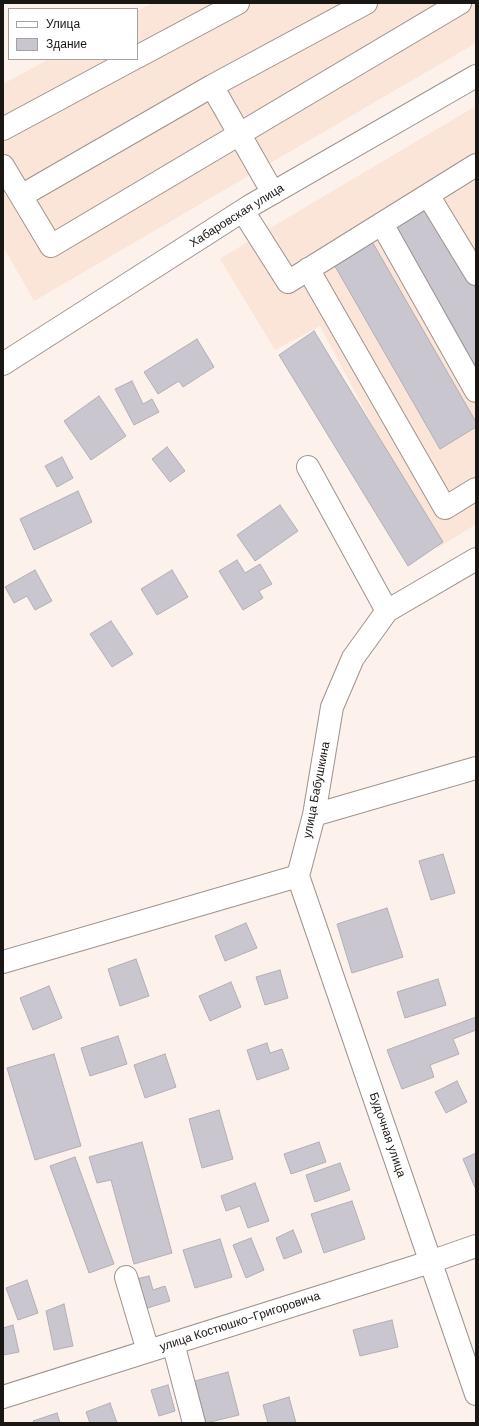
<!DOCTYPE html>
<html>
<head>
<meta charset="utf-8">
<style>
	body { margin:0 }
	#map { position:relative; width:479px; height:1426px; overflow:hidden; background:#fcf1eb; font-family:"DM Sans",sans-serif }
	canvas { display:block }
	.frame { position:absolute; inset:0; border:4px solid #1a1614; pointer-events:none }
	.legend { position:absolute; left:8px; top:8px; width:130px; height:52px; box-sizing:border-box; background:#fff; border:1px solid #a3a2a1; margin:0; padding:5px 7px; list-style:none; font-size:12px; color:#1a1614 }
	.legend li { display:flex; align-items:center; gap:8px; height:20px }
	.legend b { width:20px; border:1px solid #a3a2a1 }
</style>
</head>
<body>
<div id="map">
<canvas width="479" height="1426"></canvas>
<div class="frame"></div>
<ul class="legend">
<li><b style="height:5px;background:#fff"></b>Улица</li>
<li><b style="height:11px;background:#c9c6cf"></b>Здание</li>
</ul>
</div>
<script>
const ctx = document.querySelector('canvas').getContext('2d');
ctx.lineJoin = 'round';
function fill(path, color) {
  ctx.fillStyle = color;
  ctx.fill(path, 'evenodd');
}
function shape(rows) {
  const path = new Path2D();
  for (const r of rows) {
    path.moveTo(r[0], r[1]);
    for (let i = 2; i < r.length; i += 2) path.lineTo(r[i], r[i + 1]);
  }
  return path;
}
function stroke(path, color, width, dash) {
  ctx.strokeStyle = color;
  ctx.lineWidth = width;
  ctx.lineCap = dash ? 'butt' : 'round';
  ctx.setLineDash(dash || []);
  ctx.stroke(path);
}
function drawText(font, color, halo, rows, align = 'center') {
  ctx.font = font + ' "DM Sans",sans-serif';
  ctx.lineWidth = 3;
  ctx.setLineDash([]);
  ctx.textBaseline = 'middle';
  ctx.strokeStyle = halo;
  ctx.fillStyle = color;
  for (const [text, x, y, turn = 0] of rows) {
    ctx.save();
    ctx.translate(x, y);
    ctx.rotate((+turn || 0) * Math.PI / 180);
    ctx.textAlign = isNaN(turn) ? turn : align;
    if (halo) ctx.strokeText(text, 0, 0);
    ctx.fillText(text, 0, 0);
    ctx.restore();
  }
}
fill(shape([
	[153,3,476,3,476,43,34,301,3,246,3,84,49,59,137,59,137,11],
	[476,106,476,524,438,548,320,326,275,350,220,259,262,233]
]), '#fbe4d8');
const building = shape([
	[426,203,476,289,476,363,470,367,388,224,426,203],
	[370,238,476,422,476,427,440,449,332,261,370,238],
	[314,331,443,542,408,566,279,355,314,331],
	[197,339,214,367,183,387,179,381,158,394,144,372,197,339],
	[132,381,143,404,152,399,159,412,134,425,115,389,132,381],
	[99,396,126,436,91,460,64,421,99,396],
	[167,447,185,471,170,482,152,459,167,447],
	[62,457,73,478,57,487,45,466,62,457],
	[78,491,92,522,34,550,20,519,78,491],
	[280,505,298,531,255,561,237,535,280,505],
	[237,560,245,573,260,564,272,584,259,591,263,598,243,610,219,571,237,560],
	[35,570,52,601,35,610,27,596,14,603,5,587,35,570],
	[172,570,188,597,157,615,141,589,172,570],
	[111,621,133,654,112,667,90,634,111,621],
	[443,854,455,893,431,900,419,861,443,854],
	[387,908,403,957,352,973,337,924,387,908],
	[246,923,257,948,225,961,215,936,246,923],
	[136,959,149,996,120,1006,108,969,136,959],
	[280,970,288,998,265,1005,256,977,280,970],
	[438,979,446,1005,405,1018,397,992,438,979],
	[231,982,241,1007,210,1021,199,996,231,982],
	[49,986,62,1018,33,1030,20,998,49,986],
	[476,1017,476,1030,453,1039,459,1054,430,1065,434,1077,402,1089,387,1050,476,1017],
	[118,1036,127,1064,90,1076,81,1048,118,1036],
	[267,1043,270,1053,282,1049,289,1069,257,1080,247,1050,267,1043],
	[54,1054,81,1146,35,1160,7,1068,54,1054],
	[165,1054,176,1087,145,1098,134,1065,165,1054],
	[457,1081,467,1102,446,1113,435,1092,457,1081],
	[219,1110,233,1159,202,1168,189,1119,219,1110],
	[142,1142,172,1253,134,1264,111,1180,97,1183,89,1157,142,1142],
	[319,1142,326,1162,291,1174,284,1154,319,1142],
	[476,1153,476,1190,463,1159,476,1153],
	[75,1157,114,1264,89,1273,50,1166,75,1157],
	[340,1163,350,1190,315,1202,306,1175,340,1163],
	[255,1183,269,1221,248,1228,240,1206,226,1211,221,1196,255,1183],
	[352,1201,365,1239,324,1253,311,1214,352,1201],
	[293,1230,302,1252,284,1259,276,1238,293,1230],
	[251,1238,264,1270,246,1278,233,1245,251,1238],
	[220,1239,232,1277,195,1288,183,1250,220,1239],
	[149,1276,153,1290,165,1286,170,1301,141,1310,132,1280,149,1276],
	[27,1280,38,1313,18,1320,6,1288,27,1280],
	[64,1304,73,1346,54,1350,46,1311,64,1304],
	[392,1320,398,1347,360,1356,353,1330,392,1320],
	[13,1325,19,1352,3,1355,3,1328,13,1325],
	[228,1372,239,1415,206,1423,195,1381,228,1372],
	[168,1385,175,1411,159,1416,151,1390,168,1385],
	[289,1397,296,1423,268,1423,263,1405,289,1397],
	[110,1403,117,1423,90,1423,86,1412,110,1403],
	[57,1413,60,1423,34,1423,33,1421,57,1413]
]);
fill(building, '#c9c6cf');
stroke(building, '#b2aeb7', 1);
const minor = shape([
	[137,57,238,3],
	[212,86,366,3],
	[3,129,133,59],
	[3,166,51,246,460,3],
	[428,195,476,274],
	[21,196,212,86,273,193],
	[243,211,288,282,476,165],
	[382,224,476,391],
	[308,269,445,508,476,489],
	[3,364,250,206,476,76],
	[308,467,387,611],
	[314,815,476,768],
	[298,876,476,1394],
	[3,962,298,876,314,815,332,707,353,658,387,611,476,559],
	[126,1277,148,1351],
	[173,1343,194,1423],
	[3,1397,430,1262,476,1246]
]);
stroke(minor, '#9d938e', 24);
stroke(minor, '#fff', 22);
drawText('12px', '#1a1614', '#fff', [
	["Хабаровская улица",237,216,-32],
	["улица Бабушкина",317,790,-79],
	["Будочная улица",387,1135,71],
	["улица Костюшко-Григоровича",240,1322,-18]
]);
</script>
</body>
</html>
